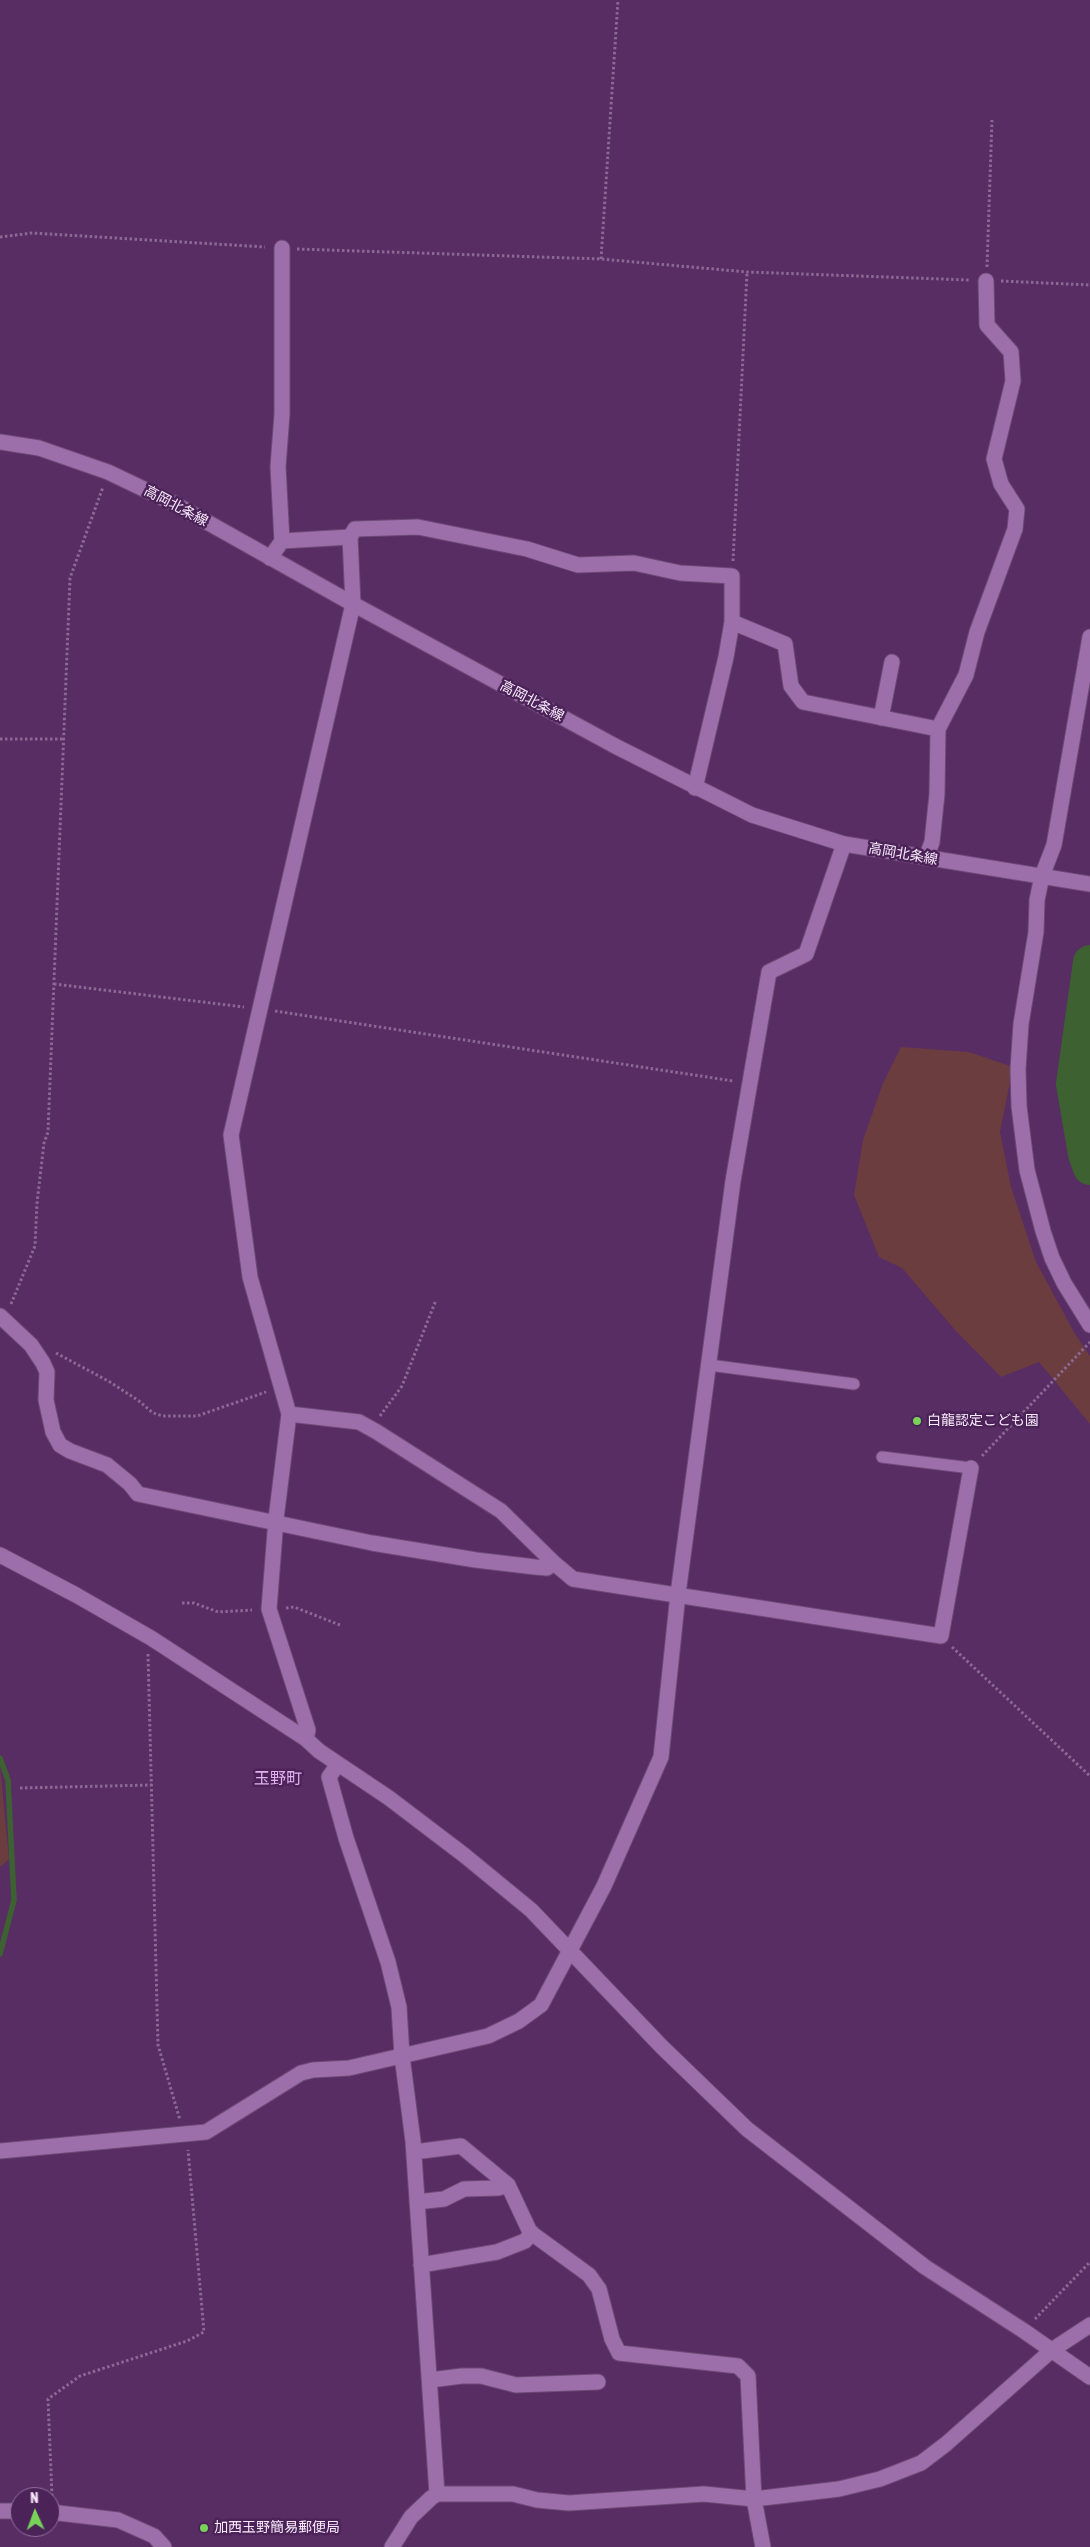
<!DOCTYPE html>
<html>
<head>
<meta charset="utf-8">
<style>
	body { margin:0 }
	#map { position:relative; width:1090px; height:2547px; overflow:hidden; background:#572d63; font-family:"Asap Condensed",sans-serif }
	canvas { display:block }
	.north { position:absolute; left:10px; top:2487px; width:50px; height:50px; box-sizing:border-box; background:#4c2358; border:1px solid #91729a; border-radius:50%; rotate:358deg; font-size:14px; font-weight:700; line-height:20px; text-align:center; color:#f8e9fc }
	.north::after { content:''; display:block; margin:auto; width:18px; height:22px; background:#78d258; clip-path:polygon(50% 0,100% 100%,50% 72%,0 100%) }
</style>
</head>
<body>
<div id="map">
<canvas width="1090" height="2547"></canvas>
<div class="north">N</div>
</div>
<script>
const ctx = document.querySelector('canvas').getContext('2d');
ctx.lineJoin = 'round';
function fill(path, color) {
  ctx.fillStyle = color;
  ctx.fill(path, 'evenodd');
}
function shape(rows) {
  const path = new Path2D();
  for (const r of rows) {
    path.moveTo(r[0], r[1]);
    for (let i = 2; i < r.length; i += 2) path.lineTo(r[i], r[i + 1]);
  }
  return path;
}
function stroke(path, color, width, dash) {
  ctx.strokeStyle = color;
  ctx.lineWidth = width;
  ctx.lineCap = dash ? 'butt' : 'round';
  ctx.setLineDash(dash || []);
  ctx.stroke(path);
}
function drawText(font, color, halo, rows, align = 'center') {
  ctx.font = font + ' "Asap Condensed","Noto Sans JP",sans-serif';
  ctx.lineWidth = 5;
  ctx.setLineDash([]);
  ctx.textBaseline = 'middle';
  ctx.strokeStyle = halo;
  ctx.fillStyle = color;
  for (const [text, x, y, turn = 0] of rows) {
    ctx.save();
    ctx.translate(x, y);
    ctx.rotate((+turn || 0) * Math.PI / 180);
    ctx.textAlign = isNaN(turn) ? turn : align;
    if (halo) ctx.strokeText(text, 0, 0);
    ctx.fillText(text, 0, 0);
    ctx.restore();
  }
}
fill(shape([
	[901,1047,969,1052,1013,1067,1000,1132,1011,1187,1036,1262,1075,1334,1090,1356,1090,1424,1039,1362,1001,1377,956,1331,902,1268,879,1257,854,1195,863,1140,883,1083],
	[0,1767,9,1859,0,1867]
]), '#6c3d3f');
stroke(shape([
	[0,1758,8,1780,14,1900,0,1954]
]), '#3e6132', 5.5);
stroke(shape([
	[1090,962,1073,1084,1085,1154,1090,1168]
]), '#3e6132', 34);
const lane = shape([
	[709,1365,854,1384],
	[882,1457,971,1468]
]);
const street = shape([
	[282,541,350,537],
	[270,558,282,541,278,467,282,414,282,248],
	[732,622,785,644,791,686,803,702,938,729],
	[1090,637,1054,845,1042,876,1037,900,1036,932,1021,1024,1018,1069,1019,1106,1027,1170,1043,1231,1052,1258,1064,1283,1090,1325],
	[881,718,892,662],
	[926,858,932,842,937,794,938,729,966,675,977,632,1015,529,1017,509,1001,484,994,459,1013,381,1011,352,987,325,986,281],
	[0,1316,31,1345,43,1363,47,1372,46,1400,53,1432,60,1445,70,1451,107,1465,130,1484,138,1494,372,1543,476,1560,535,1567,547,1568,554,1563],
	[289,1414,359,1422,377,1432,501,1511,554,1563,573,1579,941,1636,971,1468],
	[0,1555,76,1595,151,1638,306,1739,319,1751,389,1798,464,1855,531,1910,662,2047,747,2129,925,2267,1024,2331,1090,2377],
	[306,1739,308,1730,269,1609,276,1519,289,1414,250,1277,231,1135,353,604,350,537,355,529,418,527,527,549,578,565,634,563,680,573,732,576,732,622,726,657,695,788],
	[338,1764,329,1777,346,1838,388,1962,399,2007,402,2056,413,2141,437,2494],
	[0,2151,206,2132,301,2073,313,2070,349,2068,488,2036,519,2021,541,2005,604,1886,661,1757,678,1594,733,1181,769,972,806,954,844,844],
	[414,2152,461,2146,508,2185,530,2232,589,2275,599,2289,612,2339,619,2353,738,2366,748,2376,754,2499,763,2547],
	[417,2202,444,2199,464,2189,498,2188,508,2185],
	[421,2265,497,2252,525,2241,532,2233],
	[430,2380,462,2376,481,2376,516,2385,598,2382],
	[0,2511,20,2511],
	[50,2512,118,2520,154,2536,164,2547],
	[392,2547,411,2517,431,2498,437,2494,513,2494,537,2500,569,2503,704,2494,754,2499,839,2489,880,2479,921,2463,946,2444,1052,2350,1090,2325]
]);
const secondary = shape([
	[0,442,39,448,108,472,173,503,353,604,617,747,752,815,844,844,1090,884]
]);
stroke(lane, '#6d4a76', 13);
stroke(street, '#6d4a76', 17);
stroke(secondary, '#6d4a76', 17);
stroke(shape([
	[0,237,32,233,265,247],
	[297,249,601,259,747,272,969,280],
	[601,259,618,0],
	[987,267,992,120],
	[1001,281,1090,285],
	[733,561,747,272],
	[0,739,63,739],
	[54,984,244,1007],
	[275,1011,733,1081],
	[11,1304,35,1246,37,1203,44,1143,48,1132,70,578,103,487],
	[56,1353,110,1382,139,1401,153,1413,163,1416,197,1416,266,1392],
	[380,1416,402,1386,436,1300],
	[982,1456,1090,1342],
	[182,1603,194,1603,218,1612,252,1610],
	[286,1608,294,1607,340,1625],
	[952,1647,1090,1776],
	[148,1654,158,2045,180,2120],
	[20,1788,152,1785],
	[1035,2319,1090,2262],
	[52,2496,48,2399,80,2376,187,2341,204,2332,188,2150]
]), '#8b6994', 3, [2.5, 2.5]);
stroke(lane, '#9d6faa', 11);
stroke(street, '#9d6faa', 15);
stroke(secondary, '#9d6faa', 15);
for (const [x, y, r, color] of [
	[917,1421,5,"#78d258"],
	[204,2528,5,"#78d258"]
]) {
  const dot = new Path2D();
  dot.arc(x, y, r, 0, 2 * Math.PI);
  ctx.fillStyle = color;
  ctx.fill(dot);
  stroke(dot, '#4c2358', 2);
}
drawText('14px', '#f8e9fc', '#4c2358', [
	["高岡北条線",176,506,28],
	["高岡北条線",532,701,28],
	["高岡北条線",903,854,10]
]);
drawText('14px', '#f8e9fc', '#4c2358', [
	["白龍認定こども園",927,1421],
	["加西玉野簡易郵便局",214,2528]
], 'left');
drawText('16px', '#e0b0ef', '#4c2358', [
	["玉野町",278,1779]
]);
</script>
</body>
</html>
